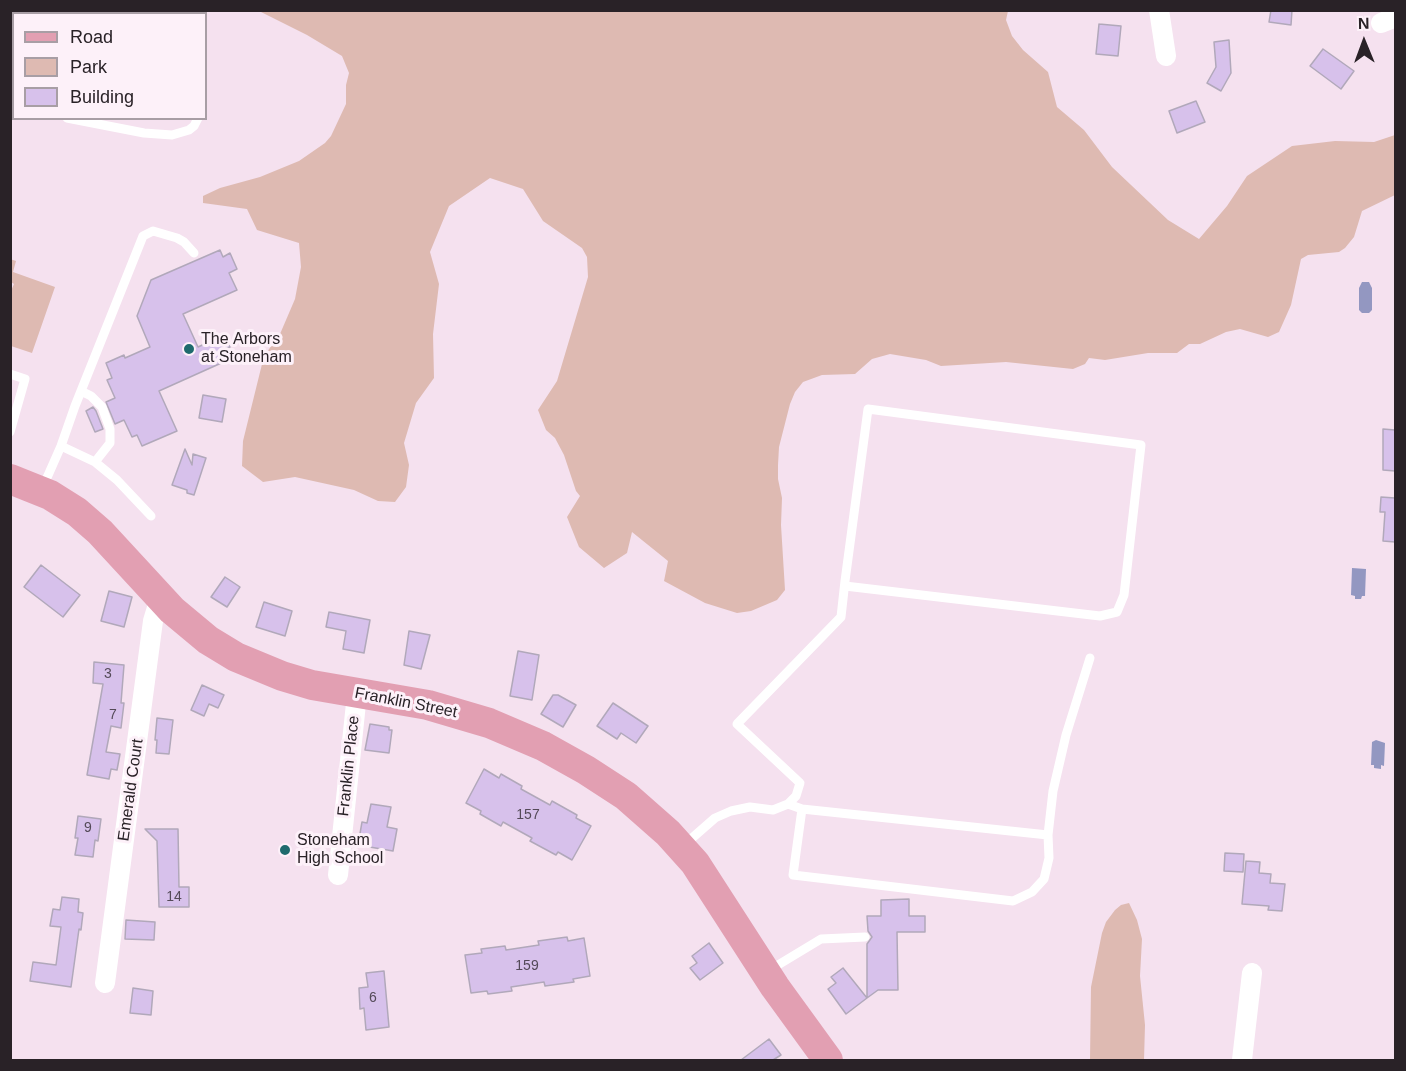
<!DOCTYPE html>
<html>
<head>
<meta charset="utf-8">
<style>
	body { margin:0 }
	#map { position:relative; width:1406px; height:1071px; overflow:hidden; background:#f5e1ef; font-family:Helvetica,sans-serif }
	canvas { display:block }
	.frame { position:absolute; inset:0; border:12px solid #292227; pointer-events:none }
	.legend { position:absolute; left:12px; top:12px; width:195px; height:108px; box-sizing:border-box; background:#fdf1f9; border:2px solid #a89ea5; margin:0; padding:8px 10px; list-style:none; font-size:18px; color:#292227 }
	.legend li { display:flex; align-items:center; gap:12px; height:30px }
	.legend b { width:30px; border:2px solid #a89ea5 }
	.north { position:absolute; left:1334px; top:12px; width:60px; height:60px; -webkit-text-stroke:4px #fdf1f9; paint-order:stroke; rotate:359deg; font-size:16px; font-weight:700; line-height:24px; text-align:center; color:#292227 }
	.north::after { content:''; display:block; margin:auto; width:21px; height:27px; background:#292227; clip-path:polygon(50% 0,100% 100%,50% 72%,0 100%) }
</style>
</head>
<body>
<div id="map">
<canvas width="1406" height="1071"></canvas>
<div class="frame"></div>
<ul class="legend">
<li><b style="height:8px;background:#e29fb2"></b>Road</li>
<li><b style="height:16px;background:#debab2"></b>Park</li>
<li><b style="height:16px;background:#d7c1eb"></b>Building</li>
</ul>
<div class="north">N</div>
</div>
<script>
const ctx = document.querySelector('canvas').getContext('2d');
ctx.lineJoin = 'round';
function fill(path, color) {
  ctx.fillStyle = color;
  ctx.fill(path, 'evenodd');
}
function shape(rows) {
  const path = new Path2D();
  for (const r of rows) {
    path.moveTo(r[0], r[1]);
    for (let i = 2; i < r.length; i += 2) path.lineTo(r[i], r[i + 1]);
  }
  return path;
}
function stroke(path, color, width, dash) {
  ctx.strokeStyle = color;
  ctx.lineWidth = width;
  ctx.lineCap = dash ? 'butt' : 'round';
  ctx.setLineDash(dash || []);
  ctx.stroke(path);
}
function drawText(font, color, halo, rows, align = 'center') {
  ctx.font = font + ' Helvetica,sans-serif';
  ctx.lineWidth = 6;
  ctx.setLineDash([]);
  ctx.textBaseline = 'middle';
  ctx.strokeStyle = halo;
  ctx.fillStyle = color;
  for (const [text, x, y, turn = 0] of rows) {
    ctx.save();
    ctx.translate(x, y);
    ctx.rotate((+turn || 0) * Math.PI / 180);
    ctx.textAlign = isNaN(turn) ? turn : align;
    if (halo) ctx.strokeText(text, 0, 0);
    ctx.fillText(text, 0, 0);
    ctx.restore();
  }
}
fill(shape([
	[10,11,11,10,190,11,184,14,14,14,13,28,11,28],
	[259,11,1008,11,1006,20,1012,36,1023,50,1048,72,1057,107,1084,130,1112,167,1168,220,1199,239,1227,206,1247,176,1292,146,1335,141,1374,142,1395,135,1395,195,1362,211,1354,237,1345,248,1339,252,1308,255,1301,259,1291,305,1279,332,1268,337,1240,329,1226,332,1200,344,1189,344,1177,353,1148,353,1105,360,1089,358,1085,364,1073,369,1006,362,941,366,926,360,890,354,872,359,855,374,822,375,803,382,795,392,790,404,779,447,778,465,778,479,782,498,781,525,785,590,777,600,751,611,737,613,705,603,664,581,668,561,632,532,627,553,604,568,579,547,567,517,580,496,576,491,564,455,555,438,546,430,538,410,557,381,588,277,587,257,582,248,543,221,523,189,490,178,449,206,430,252,439,284,433,334,434,378,416,403,404,443,409,465,406,487,395,502,378,501,354,490,295,477,263,482,242,466,243,441,264,356,280,334,295,299,301,267,299,243,257,230,247,209,203,203,203,196,220,188,260,177,299,161,325,143,331,136,346,104,346,85,349,73,342,56,307,35],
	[10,259,16,261,13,272,55,287,32,353,11,346,10,293,14,284,11,282],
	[1129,903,1137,920,1142,939,1140,976,1145,1025,1144,1060,1090,1060,1091,987,1102,933,1106,922,1115,910,1121,905]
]), '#debab2');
fill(shape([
	[1362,282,1369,282,1372,288,1372,310,1369,313,1362,313,1359,310,1359,288],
	[1352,568,1366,569,1365,596,1362,596,1361,599,1355,599,1355,596,1351,595],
	[1376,740,1385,743,1384,766,1381,765,1381,769,1374,768,1374,765,1371,765,1372,742]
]), '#9397c1');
const building = shape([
	[1271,10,1292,10,1291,25,1269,22,1271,10],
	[1099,24,1121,26,1118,56,1096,54,1099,24],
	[1229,40,1231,73,1221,91,1207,83,1216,67,1214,42,1229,40],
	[1323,49,1354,71,1341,89,1310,66,1323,49],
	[1196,101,1205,122,1177,133,1169,111,1196,101],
	[220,250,223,257,230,253,237,269,229,273,237,290,183,314,198,347,224,335,230,347,224,350,228,360,159,391,177,431,142,446,137,435,132,437,124,420,115,424,106,402,115,398,107,380,112,378,106,363,124,355,125,358,150,347,137,316,151,280,220,250],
	[203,395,226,399,222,422,199,418,203,395],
	[93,407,96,411,103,429,95,432,86,411,93,407],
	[1383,429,1395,430,1395,471,1383,470,1383,429],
	[185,449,192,465,193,454,206,458,194,495,187,493,187,490,172,485,185,449],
	[1381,497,1395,498,1395,542,1383,541,1385,512,1380,512,1381,497],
	[41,565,80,595,63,617,24,587,41,565],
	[225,577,240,587,227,607,211,597,225,577],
	[109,591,132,597,124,627,101,621,109,591],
	[264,602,292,611,285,636,256,627,264,602],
	[329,612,370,620,364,653,343,649,346,631,326,627,329,612],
	[409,631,430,635,421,669,404,665,409,631],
	[518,651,539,655,532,700,510,696,518,651],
	[94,662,124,665,121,703,124,703,121,728,111,726,106,752,120,754,117,770,111,769,109,779,87,775,103,684,93,683,94,662],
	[202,685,224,695,218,708,209,704,204,716,191,710,202,685],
	[553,695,558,695,576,705,563,727,541,714,553,695],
	[613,703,648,726,636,743,621,733,617,739,597,726,613,703],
	[157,718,173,720,169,754,156,753,157,740,155,740,157,718],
	[370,724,389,727,389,730,392,730,389,753,365,750,370,724],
	[484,769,499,778,501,774,522,786,521,789,550,805,552,801,577,815,576,818,591,826,572,860,558,852,556,855,530,841,532,838,503,822,501,826,480,814,481,811,466,803,484,769],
	[371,804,391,807,387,827,397,829,393,851,358,845,362,822,367,823,371,804],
	[78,816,101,819,98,841,95,840,93,857,75,855,78,838,75,838,78,816],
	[145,829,178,829,179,887,189,887,189,907,159,907,157,841,145,829],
	[1225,853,1244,854,1243,872,1224,871,1225,853],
	[1246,861,1260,862,1259,873,1271,874,1270,883,1285,884,1282,911,1268,910,1269,906,1242,904,1246,861],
	[62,897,79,899,78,912,83,913,81,930,79,929,71,987,30,981,33,962,56,965,61,927,50,926,53,909,60,910,62,897],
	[909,899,909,916,925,916,925,932,897,932,898,990,878,990,867,998,867,944,872,937,868,931,867,916,881,916,881,900,909,899],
	[126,920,155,922,154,940,125,939,126,920],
	[567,937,568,941,584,938,590,976,573,979,574,982,545,986,544,982,511,987,512,991,488,994,487,991,471,993,465,955,482,953,481,949,505,946,506,950,539,945,538,941,567,937],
	[709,943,723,963,700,980,690,968,697,963,692,956,709,943],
	[843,968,867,998,846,1014,828,989,836,983,831,977,843,968],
	[384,971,389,1027,366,1030,364,1008,360,1009,359,988,368,987,366,973,384,971],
	[133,988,153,991,151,1015,130,1013,133,988],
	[769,1039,781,1055,773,1060,741,1060,769,1039]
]);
fill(building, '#d7c1eb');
stroke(building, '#b1a8ba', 1.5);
stroke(shape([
	[10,82,14,82],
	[10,104,14,105],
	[67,118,144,133,172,135,189,130,194,126,198,118],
	[10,374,25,379,10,432],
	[61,446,95,462,110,443,110,429,102,407,91,396,81,391],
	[95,462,117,480,151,516],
	[42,489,61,446,75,406,143,236,153,231,177,238,184,242,194,253],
	[788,804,802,809,1048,835,1053,791,1066,735,1090,658],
	[802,809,793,875,1013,901,1032,892,1044,879,1049,858,1048,835],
	[683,846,715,818,731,811,750,807,773,810,788,804,796,796,800,783,737,724,841,617,845,581,868,409,1141,445,1124,595,1117,612,1100,616,845,586],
	[768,971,821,939,865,937]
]), '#fff', 9);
stroke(shape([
	[1159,10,1166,56],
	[1381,23,1396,17],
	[338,875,357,694],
	[105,983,153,621,160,598],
	[1242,1060,1252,973]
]), '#fff', 20);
stroke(shape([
	[10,479,50,495,77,512,100,532,172,610,208,640,236,657,282,676,312,685,428,705,489,723,543,746,586,770,626,796,668,833,695,863,775,987,828,1060]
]), '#e29fb2', 30);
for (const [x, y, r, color] of [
	[189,349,6,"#1e6a6d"],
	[285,850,6,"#1e6a6d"]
]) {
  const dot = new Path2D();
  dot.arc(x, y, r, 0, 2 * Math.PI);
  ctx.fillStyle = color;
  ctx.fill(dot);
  stroke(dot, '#fdf1f9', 2);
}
drawText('14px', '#544a58', null, [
	["3",108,674],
	["7",113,715],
	["157",528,815],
	["9",88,828],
	["14",174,897],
	["159",527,966],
	["6",373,998]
]);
drawText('16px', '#292227', '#fdf1f9', [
	["The Arbors",201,340],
	["at Stoneham",201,358],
	["Stoneham",297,841],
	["High School",297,859]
], 'left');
drawText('16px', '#292227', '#fdf1f9', [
	["Franklin Street",406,703,11],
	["Franklin Place",349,766,-84],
	["Emerald Court",131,790,-82]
]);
</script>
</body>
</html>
